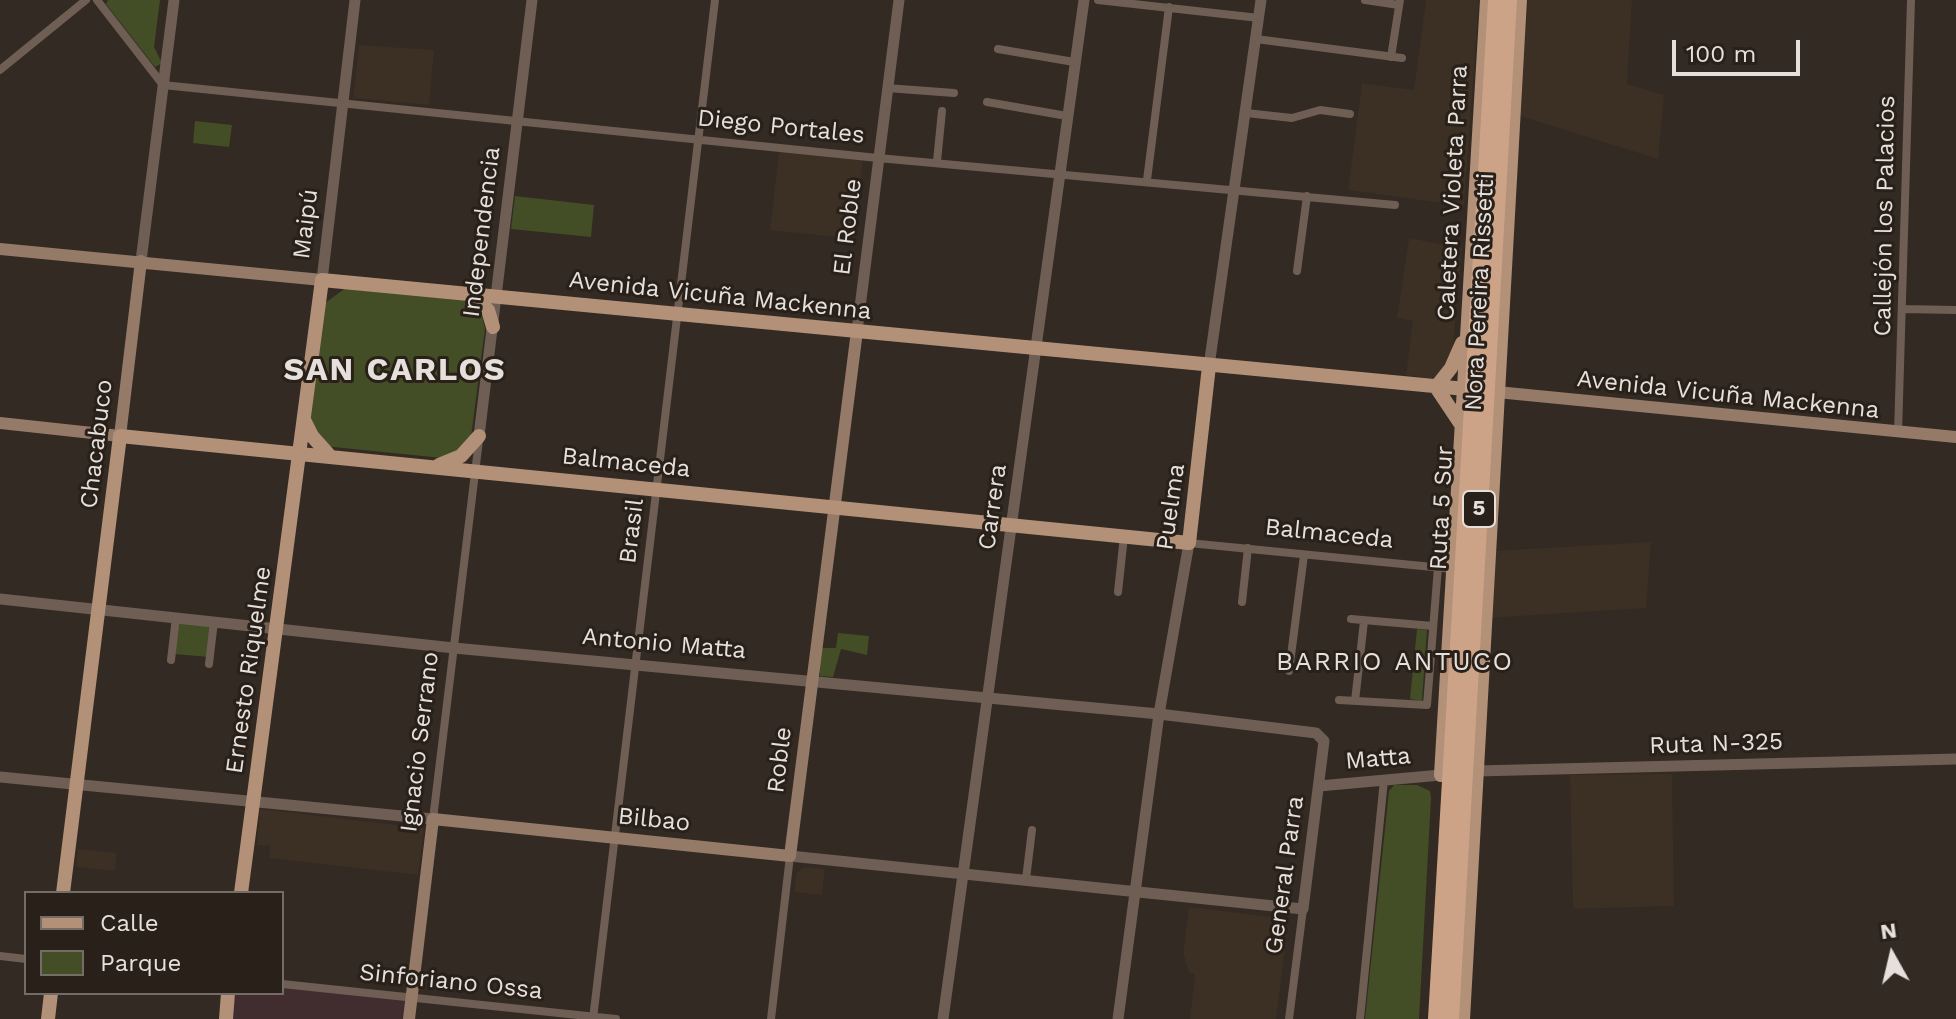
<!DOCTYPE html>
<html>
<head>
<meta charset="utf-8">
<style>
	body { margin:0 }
	#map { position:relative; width:1956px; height:1019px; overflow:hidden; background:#322a23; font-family:"Work Sans",sans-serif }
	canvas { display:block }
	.legend { position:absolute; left:24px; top:891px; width:260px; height:104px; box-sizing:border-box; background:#282019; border:2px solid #746d67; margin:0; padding:10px 14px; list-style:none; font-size:24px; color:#e6e0dc }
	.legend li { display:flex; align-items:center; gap:16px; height:40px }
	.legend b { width:40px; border:2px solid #746d67 }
	.north { position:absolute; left:1852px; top:915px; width:80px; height:80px; -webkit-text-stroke:6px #282019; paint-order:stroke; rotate:352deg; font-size:22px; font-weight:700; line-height:32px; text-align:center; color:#e6e0dc }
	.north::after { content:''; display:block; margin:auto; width:28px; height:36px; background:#e6e0dc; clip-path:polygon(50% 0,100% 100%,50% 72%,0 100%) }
	.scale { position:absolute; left:1672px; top:40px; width:128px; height:36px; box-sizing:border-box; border:4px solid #e6e0dc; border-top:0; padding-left:10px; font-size:24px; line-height:28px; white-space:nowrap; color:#e6e0dc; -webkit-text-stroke:6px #282019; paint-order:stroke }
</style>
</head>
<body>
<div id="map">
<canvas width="1956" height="1019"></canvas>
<ul class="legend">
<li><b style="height:10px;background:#b39078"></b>Calle</li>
<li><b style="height:22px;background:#434d26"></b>Parque</li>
</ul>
<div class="north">N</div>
<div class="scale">100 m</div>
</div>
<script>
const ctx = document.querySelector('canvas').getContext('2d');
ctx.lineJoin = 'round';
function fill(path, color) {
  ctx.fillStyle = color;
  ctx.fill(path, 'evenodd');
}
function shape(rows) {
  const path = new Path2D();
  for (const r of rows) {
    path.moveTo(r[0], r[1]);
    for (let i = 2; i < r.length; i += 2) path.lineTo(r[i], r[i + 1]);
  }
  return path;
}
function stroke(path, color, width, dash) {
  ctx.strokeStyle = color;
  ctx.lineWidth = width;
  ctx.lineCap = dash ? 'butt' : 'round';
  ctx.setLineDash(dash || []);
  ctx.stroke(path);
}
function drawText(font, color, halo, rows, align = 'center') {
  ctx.font = font + ' "Work Sans",sans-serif';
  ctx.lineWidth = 6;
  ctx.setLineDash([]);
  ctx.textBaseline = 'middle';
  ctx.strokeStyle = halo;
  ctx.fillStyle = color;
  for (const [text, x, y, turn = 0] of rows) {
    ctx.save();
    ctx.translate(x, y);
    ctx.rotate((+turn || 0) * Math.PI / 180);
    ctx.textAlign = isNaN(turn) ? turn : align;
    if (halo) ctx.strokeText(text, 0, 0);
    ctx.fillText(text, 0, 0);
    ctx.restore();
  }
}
fill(shape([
	[1426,0,1479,0,1464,206,1348,190,1362,83,1414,90],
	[1528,0,1632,0,1627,84,1664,95,1658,159,1520,116],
	[359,45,434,50,429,105,353,98],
	[779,151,863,159,854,239,770,230],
	[1409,238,1462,248,1452,354,1434,379,1406,375,1413,321,1397,318],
	[1651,542,1646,608,1487,618,1491,551],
	[1672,774,1674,906,1573,909,1570,775],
	[260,809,424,828,418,875,269,858,270,846,257,845],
	[78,849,117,853,115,871,76,867],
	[805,867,825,869,822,895,794,892,797,872],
	[1189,907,1289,919,1276,1019,1190,1019,1195,974,1189,973,1183,953]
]), '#3c2f23');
fill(shape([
	[282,986,407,1000,404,1019,231,1019,235,993,282,993]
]), '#412d30');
fill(shape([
	[108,0,160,0,154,47,162,63,155,67,106,4],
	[195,121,232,125,229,147,193,143],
	[515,196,594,205,591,237,511,229],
	[347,287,469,299,481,311,485,329,471,437,462,449,442,458,324,446,309,422,325,303],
	[178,621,213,624,209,657,174,654],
	[1417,629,1427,630,1422,701,1410,699],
	[838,633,869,636,867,655,841,649,833,677,820,676,820,648,836,648],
	[1394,785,1417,785,1430,791,1431,798,1419,1019,1365,1019,1389,791]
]), '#434d26');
stroke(shape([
	[97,0,163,85,878,158,1395,205],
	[1098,0,1259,18],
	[1365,0,1399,5],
	[1256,39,1402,58],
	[998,49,1074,62],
	[1391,57,1400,0],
	[0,70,86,0],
	[887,88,954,93],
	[987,102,1067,116],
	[1246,113,1292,118,1320,110,1350,114],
	[937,161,942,111],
	[1147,180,1169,7],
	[1297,271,1307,196],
	[1903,309,1956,310],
	[1898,433,1911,0],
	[1189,543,1453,569],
	[1118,592,1124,536],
	[1242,602,1248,548],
	[1351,619,1433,626],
	[171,660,176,617],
	[209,664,214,621],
	[1289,671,1304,555],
	[1339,700,1427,705,1438,567],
	[1355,701,1364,621],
	[433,819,479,440],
	[1026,879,1032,830],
	[0,956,26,959],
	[282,984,616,1019],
	[593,1019,715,0],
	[771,1019,790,856],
	[1289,1019,1303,909],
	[1360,1019,1384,780]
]), '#6f5e53', 8);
stroke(shape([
	[141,261,174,0],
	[322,280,355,0],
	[857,331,899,0],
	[1209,366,1261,0],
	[479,436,532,0],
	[0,599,454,648,1159,714,1316,733,1324,741,1303,909,790,856],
	[1477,771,1956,759],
	[0,777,433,819],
	[1319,786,1441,775],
	[943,1019,1084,0],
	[1118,1019,1159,714,1189,543]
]), '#6f5e53', 11);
stroke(shape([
	[0,249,322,280],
	[1497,392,1956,437],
	[0,423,120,436,141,261],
	[409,1019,433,819,790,856,857,331]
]), '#957a68', 12);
stroke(shape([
	[469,294,488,310,493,327],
	[1436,387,1451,368,1462,343],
	[1436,387,1460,423],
	[304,420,312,436,329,455],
	[439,465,461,456,479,436],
	[1441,775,1487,0],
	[63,893,120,436,1189,543,1209,366],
	[241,893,322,280,1497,392],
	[48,1019,51,993],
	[226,1019,228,993],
	[1463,1019,1520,0]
]), '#b39078', 14);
stroke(shape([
	[1436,1019,1496,0],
	[1451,1019,1509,0]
]), '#cda387', 16);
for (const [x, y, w] of [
	[1479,509,32]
]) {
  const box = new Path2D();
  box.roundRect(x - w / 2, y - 18, w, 36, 6);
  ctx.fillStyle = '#282019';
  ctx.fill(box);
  stroke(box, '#e6e0dc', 2);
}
drawText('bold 22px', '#e6e0dc', null, [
	["5",1479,509]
]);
drawText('24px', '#e6e0dc', '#282019', [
	["Diego Portales",781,127,6],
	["Caletera Violeta Parra",1453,193,-87],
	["Callejón los Palacios",1885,216,-89],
	["Maipú",306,224,-83],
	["El Roble",848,227,-83],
	["Independencia",482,232,-83],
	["Nora Pereira Rissetti",1480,292,-87],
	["Avenida Vicuña Mackenna",720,296,6],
	["Avenida Vicuña Mackenna",1728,395,6],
	["Chacabuco",97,444,-83],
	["Balmaceda",626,463,6],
	["Carrera",993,507,-82],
	["Puelma",1171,507,-82],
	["Ruta 5 Sur",1442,508,-87],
	["Brasil",632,531,-83],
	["Balmaceda",1329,534,6],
	["Antonio Matta",664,644,5],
	["Ernesto Riquelme",249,670,-82],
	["Ignacio Serrano",420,742,-83],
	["Ruta N-325",1716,744,-2],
	["Matta",1378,759,-5],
	["Roble",780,760,-83],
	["Bilbao",654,820,6],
	["General Parra",1285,875,-82],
	["Sinforiano Ossa",451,982,6]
]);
ctx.letterSpacing = '2px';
drawText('26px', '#e6e0dc', '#282019', [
	["BARRIO ANTUCO",1395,662]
]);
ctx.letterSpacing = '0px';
ctx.letterSpacing = '2px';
drawText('bold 32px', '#e6e0dc', '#282019', [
	["SAN CARLOS",395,371]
]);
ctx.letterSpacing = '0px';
</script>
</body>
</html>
